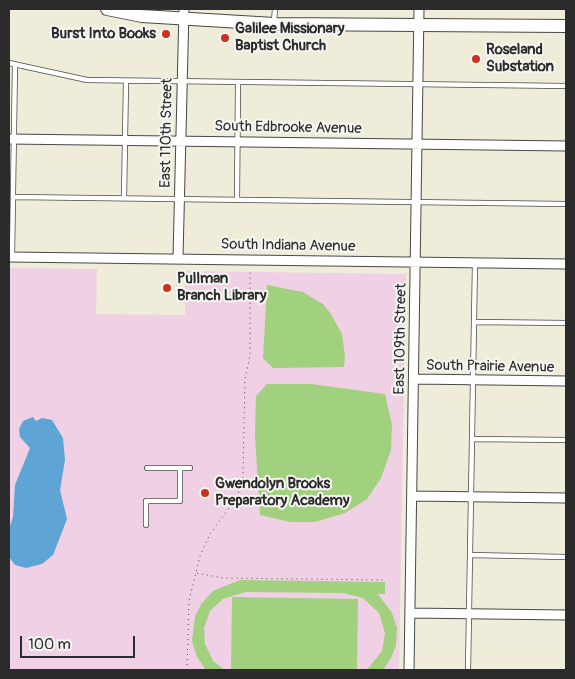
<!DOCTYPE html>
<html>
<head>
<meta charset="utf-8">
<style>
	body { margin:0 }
	#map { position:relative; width:575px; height:679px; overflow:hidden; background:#efecd9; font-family:Pangolin,sans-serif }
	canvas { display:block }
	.frame { position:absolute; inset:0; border:10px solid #2b2b2b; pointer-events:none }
	.scale { position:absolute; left:20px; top:636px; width:115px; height:22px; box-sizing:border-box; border:2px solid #2b2b2b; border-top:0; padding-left:6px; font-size:15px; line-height:18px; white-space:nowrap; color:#2b2b2b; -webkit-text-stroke:4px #f6f6f2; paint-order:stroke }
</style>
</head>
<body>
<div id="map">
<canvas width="575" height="679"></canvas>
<div class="frame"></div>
<div class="scale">100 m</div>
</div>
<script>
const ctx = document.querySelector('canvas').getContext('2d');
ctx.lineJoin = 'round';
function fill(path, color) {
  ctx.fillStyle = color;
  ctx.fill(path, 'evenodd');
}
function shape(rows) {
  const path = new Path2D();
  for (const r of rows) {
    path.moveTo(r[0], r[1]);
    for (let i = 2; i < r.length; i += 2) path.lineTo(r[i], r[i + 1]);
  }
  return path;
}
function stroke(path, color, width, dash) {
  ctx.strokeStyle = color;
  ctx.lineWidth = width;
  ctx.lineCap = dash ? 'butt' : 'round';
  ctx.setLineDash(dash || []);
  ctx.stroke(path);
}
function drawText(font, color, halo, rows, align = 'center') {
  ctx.font = font + ' Pangolin,sans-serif';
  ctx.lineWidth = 4;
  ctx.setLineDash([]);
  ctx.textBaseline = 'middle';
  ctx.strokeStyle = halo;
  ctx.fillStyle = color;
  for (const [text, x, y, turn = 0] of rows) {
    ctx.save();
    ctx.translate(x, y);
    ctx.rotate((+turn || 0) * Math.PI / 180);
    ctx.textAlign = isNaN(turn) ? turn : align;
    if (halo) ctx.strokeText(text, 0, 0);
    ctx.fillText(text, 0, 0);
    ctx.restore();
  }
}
fill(shape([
	[9,268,97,269,96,314,185,315,185,271,406,274,399,670,9,670]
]), '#f0d0e4');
fill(shape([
	[267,285,303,292,323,304,331,314,342,334,345,356,344,367,273,368,263,358],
	[267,384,311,384,385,394,392,425,391,450,381,478,367,499,345,513,315,522,290,522,260,515,255,435,256,396],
	[240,580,385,582,385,594,378,594,392,613,397,628,396,645,391,658,383,670,367,670,382,651,385,633,379,613,363,598,343,593,245,592,223,599,210,611,204,628,205,644,213,661,225,670,206,670,197,657,192,641,195,616,202,603,213,591],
	[232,597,358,599,357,670,231,670]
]), '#a1d07e');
fill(shape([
	[33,417,36,421,42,418,52,420,63,438,65,460,60,490,67,519,53,555,42,564,26,568,15,565,9,557,9,529,13,517,15,485,30,448,20,437,19,429,23,421]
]), '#5ea4d4');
const lane = shape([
	[274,22,275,9],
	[9,63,87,80,566,86],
	[13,197,566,204],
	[124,198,126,81],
	[237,200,238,82],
	[12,257,15,64],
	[474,322,566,323],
	[472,439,566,440],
	[147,468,190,468],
	[146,525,146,501,180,501,180,468],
	[470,555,566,557],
	[468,670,475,263]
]);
const street = shape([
	[9,139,566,146],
	[9,257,566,264],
	[178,258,184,9],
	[414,379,566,381],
	[412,496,566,498],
	[410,613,566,615],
	[409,670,419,9]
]);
const secondary = shape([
	[107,9,142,16,274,24,566,26]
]);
stroke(lane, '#484845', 6);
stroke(street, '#484845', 11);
stroke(secondary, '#484845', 14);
stroke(shape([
	[197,573,223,578,385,580],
	[187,670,189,601,200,556,210,534,237,497,243,477,245,379,250,356,250,270]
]), '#484845', 1, [1, 4]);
stroke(lane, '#fff', 4.5);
stroke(street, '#fff', 9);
stroke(secondary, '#fff', 12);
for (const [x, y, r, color] of [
	[166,34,5,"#c8321e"],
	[225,38,5,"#c8321e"],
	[476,59,5,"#c8321e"],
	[167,288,5,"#c8321e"],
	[205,493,5,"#c8321e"]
]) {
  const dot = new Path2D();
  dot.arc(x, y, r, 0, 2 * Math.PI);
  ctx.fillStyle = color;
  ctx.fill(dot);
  stroke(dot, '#f6f6f2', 2);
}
drawText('bold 15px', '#2b2b2b', '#f6f6f2', [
	["Galilee Missionary",235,29],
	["Baptist Church",235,46],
	["Burst Into Books",156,34,"right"],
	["Roseland",486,50],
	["Substation",486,67],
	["Pullman",177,279],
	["Branch Library",177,296],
	["Gwendolyn Brooks",215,484],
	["Preparatory Academy",215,501]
], 'left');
drawText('15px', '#2b2b2b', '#f6f6f2', [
	["South Edbrooke Avenue",288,128,1],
	["East 110th Street",167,133,-89],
	["South Indiana Avenue",288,246,1],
	["East 109th Street",401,339,-89],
	["South Prairie Avenue",490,367,1]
]);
</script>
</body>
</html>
